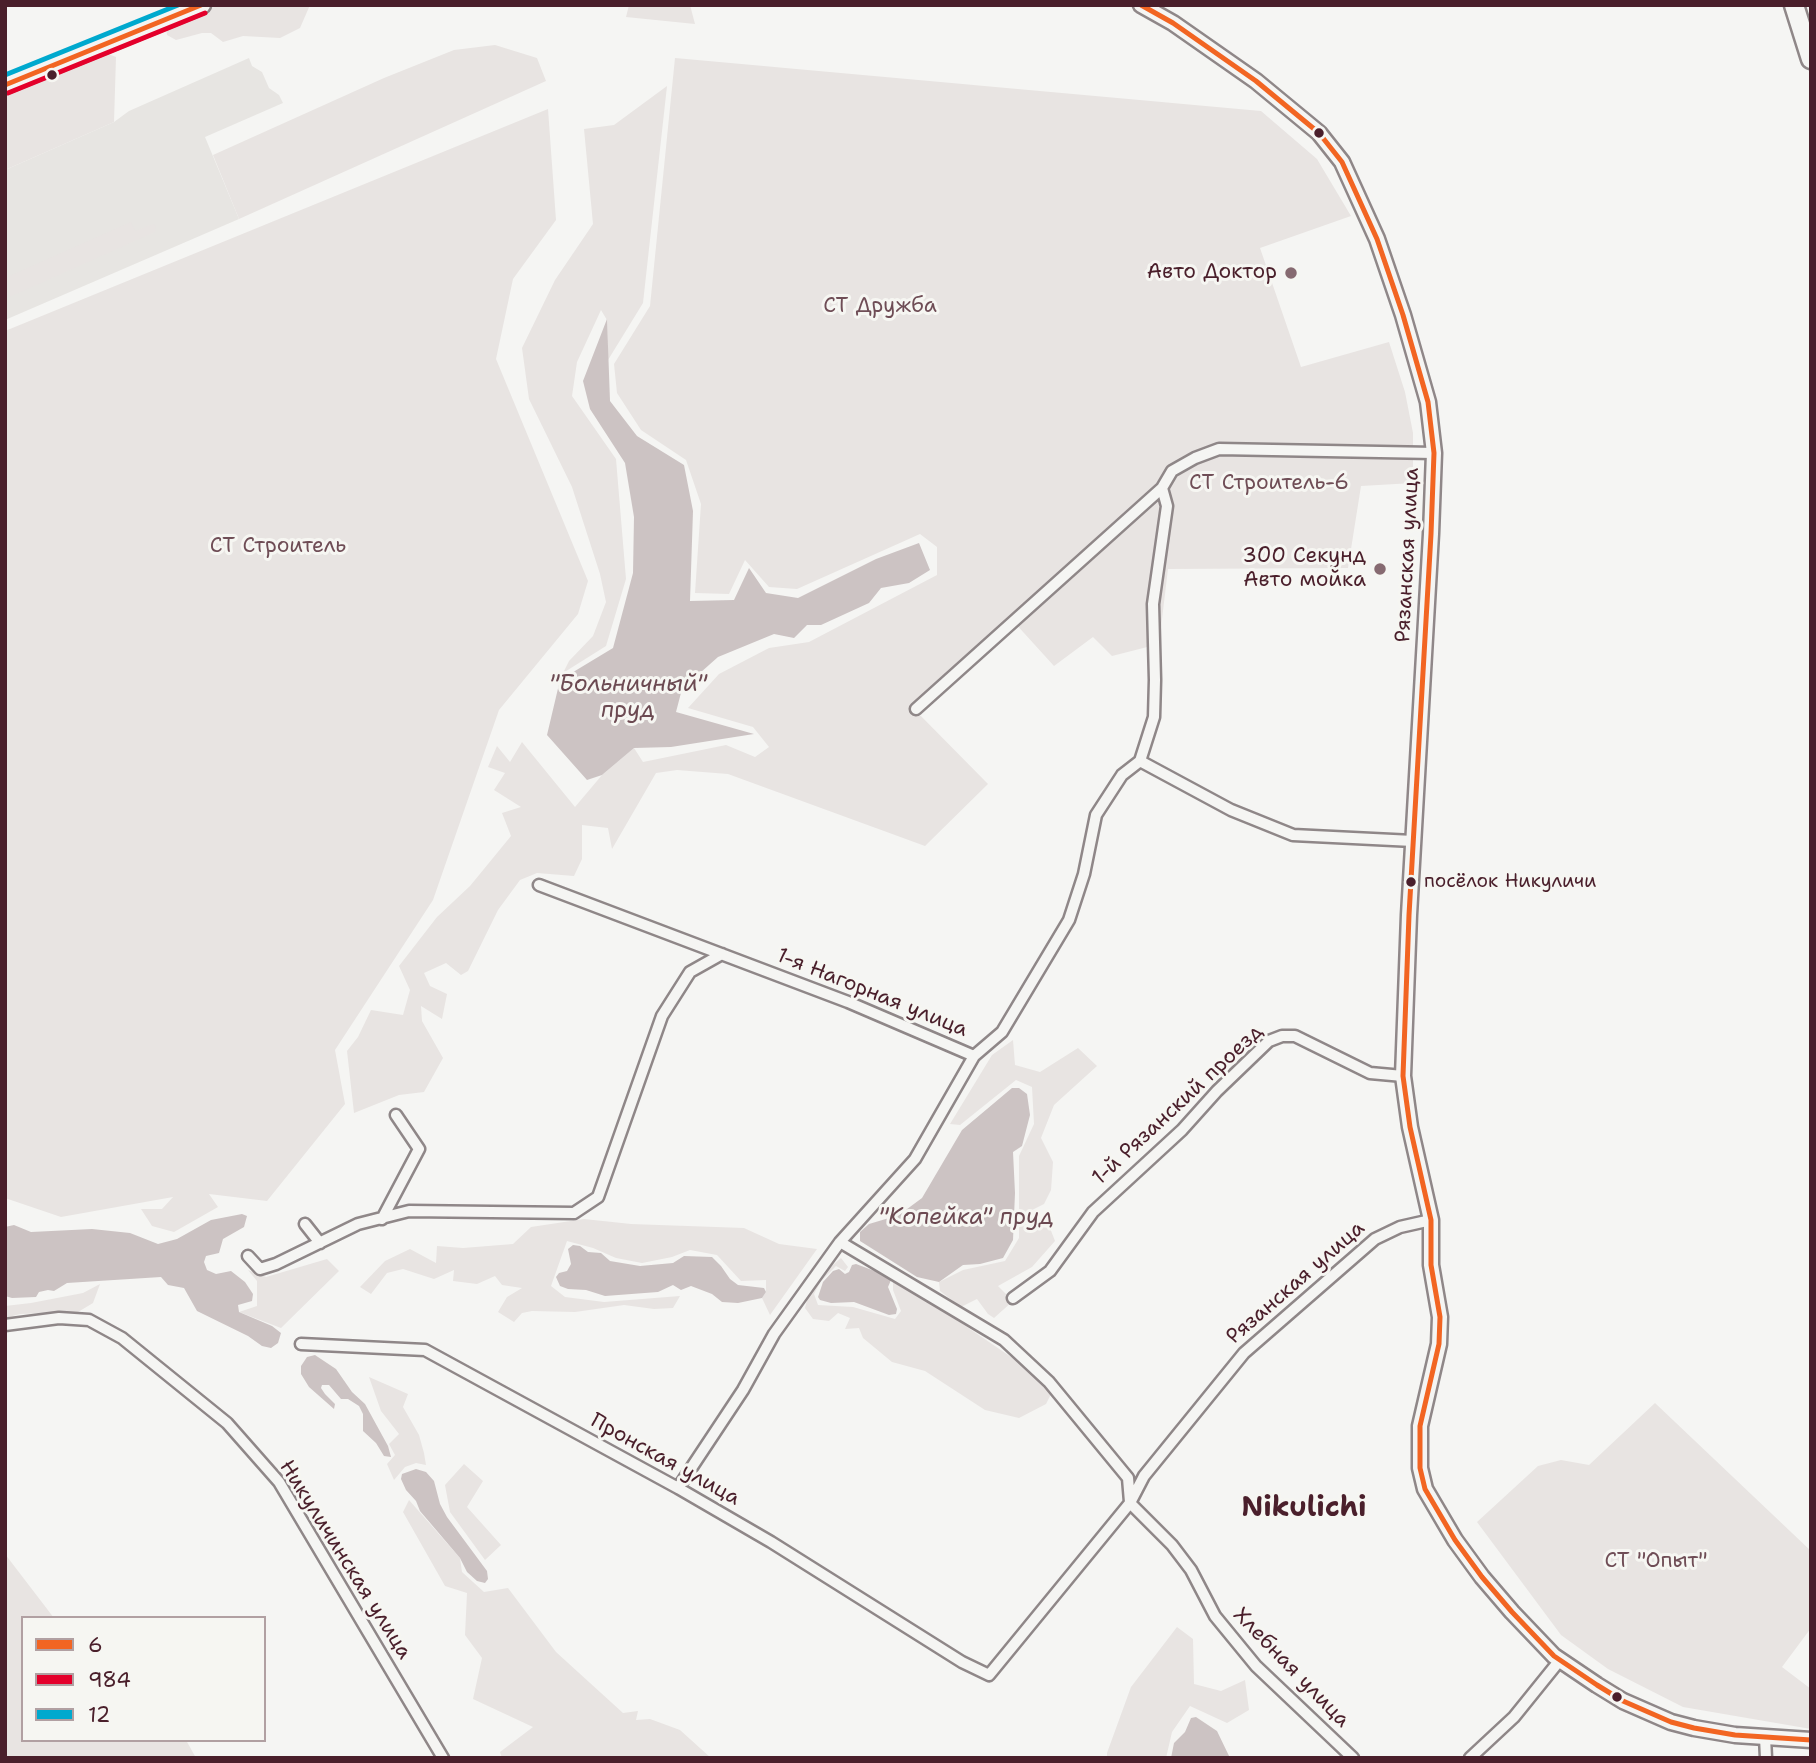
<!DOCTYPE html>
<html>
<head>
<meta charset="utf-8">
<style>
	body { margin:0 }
	#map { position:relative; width:1816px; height:1763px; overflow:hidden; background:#f5f5f3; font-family:"Shantell Sans",sans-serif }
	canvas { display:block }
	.frame { position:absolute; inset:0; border:7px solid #4a1f2b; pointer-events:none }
	.legend { position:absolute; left:21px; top:1616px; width:245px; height:126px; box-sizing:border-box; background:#f6f6f2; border:2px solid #b1a0a2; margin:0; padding:9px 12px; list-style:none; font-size:21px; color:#4a1f2b }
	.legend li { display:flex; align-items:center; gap:14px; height:35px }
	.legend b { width:35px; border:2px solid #b1a0a2 }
</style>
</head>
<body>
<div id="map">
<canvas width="1816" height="1763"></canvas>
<div class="frame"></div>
<ul class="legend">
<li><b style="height:9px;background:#f26522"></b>6</li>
<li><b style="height:9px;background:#e4002b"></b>984</li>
<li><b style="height:9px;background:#00a9ce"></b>12</li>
</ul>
</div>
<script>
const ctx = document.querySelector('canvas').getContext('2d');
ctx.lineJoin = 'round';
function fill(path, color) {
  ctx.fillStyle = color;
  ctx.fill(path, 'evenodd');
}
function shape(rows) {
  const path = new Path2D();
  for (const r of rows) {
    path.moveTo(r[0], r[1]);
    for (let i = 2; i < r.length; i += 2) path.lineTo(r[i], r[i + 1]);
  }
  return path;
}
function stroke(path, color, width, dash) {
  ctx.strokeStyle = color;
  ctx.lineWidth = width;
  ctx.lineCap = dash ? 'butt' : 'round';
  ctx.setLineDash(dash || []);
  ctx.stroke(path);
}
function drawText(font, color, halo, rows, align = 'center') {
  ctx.font = font + ' "Shantell Sans",sans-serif';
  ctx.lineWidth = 6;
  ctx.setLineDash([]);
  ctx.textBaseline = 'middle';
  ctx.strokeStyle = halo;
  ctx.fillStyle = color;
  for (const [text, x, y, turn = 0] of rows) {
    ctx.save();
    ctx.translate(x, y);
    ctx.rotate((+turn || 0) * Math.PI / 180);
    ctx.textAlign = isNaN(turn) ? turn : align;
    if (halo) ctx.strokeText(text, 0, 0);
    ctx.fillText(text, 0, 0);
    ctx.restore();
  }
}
fill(shape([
	[249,58,252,66,262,72,269,88,279,95,283,103,205,137,239,219,5,320,5,170,114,122,129,111]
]), '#e7e5e2');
fill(shape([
	[219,5,310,5,300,28,280,38,243,36,223,42,211,33,202,33,176,40,167,35,166,27],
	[629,5,690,5,695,24,626,17],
	[495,45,537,58,546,81,239,219,213,155,384,78,454,50],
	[103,52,116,57,114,122,5,170,5,91],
	[675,58,1261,111,1317,159,1351,216,1260,248,1301,367,1389,342,1405,392,1413,433,1413,483,1361,486,1348,568,1168,569,1159,644,1112,656,1093,637,1054,666,1014,622,916,711,988,784,925,846,728,774,677,770,656,773,612,849,608,828,582,825,582,859,574,876,537,873,520,880,498,910,468,971,461,975,446,963,424,973,430,986,447,994,442,1019,421,1006,422,1021,443,1058,424,1092,399,1095,354,1113,347,1051,358,1037,371,1010,403,1015,410,990,399,966,437,917,470,886,511,836,502,813,521,807,494,790,505,773,488,767,497,746,510,762,522,742,575,807,602,775,634,748,643,762,726,745,755,757,769,747,753,727,688,708,719,674,769,648,809,642,937,575,937,547,920,534,797,589,769,587,745,560,729,594,695,593,701,504,686,460,641,430,617,393,614,364,650,306],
	[667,86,643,303,608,360,607,320,601,310,577,362,572,396,616,459,626,579,606,646,563,673,569,661,593,636,606,602,600,574,572,487,529,399,522,348,555,280,593,224,584,129,614,125],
	[548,109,556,220,513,279,496,359,588,581,578,614,499,710,433,900,335,1050,345,1104,267,1201,209,1194,218,1207,174,1232,152,1226,141,1209,162,1209,173,1197,61,1217,5,1198,5,331],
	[131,222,135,231,153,224,156,226,155,232,5,299,5,278],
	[1013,1040,1015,1065,1040,1072,1078,1048,1097,1066,1054,1105,1041,1138,1053,1162,1051,1190,1044,1204,1030,1211,1037,1227,1050,1228,1055,1241,1032,1267,998,1286,1013,1301,994,1318,988,1314,977,1299,961,1307,940,1291,939,1282,963,1270,1005,1261,1019,1238,1019,1156,1034,1124,1032,1087,1016,1080,960,1125,950,1124,992,1055],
	[584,1219,631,1224,744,1228,779,1244,817,1249,770,1315,762,1298,766,1292,766,1280,741,1281,717,1255,690,1250,672,1257,642,1263,616,1258,593,1248,567,1241,551,1286,565,1297,604,1302,680,1296,673,1308,654,1309,624,1305,575,1312,532,1311,522,1313,514,1322,498,1312,507,1297,522,1288,502,1285,495,1276,477,1284,453,1281,454,1270,434,1279,403,1269,387,1273,371,1294,360,1287,385,1261,410,1249,436,1263,437,1246,463,1248,513,1244,531,1227],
	[841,1258,848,1267,845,1271,836,1266,821,1281,814,1294,818,1305,853,1307,895,1319,901,1311,893,1290,893,1282,926,1299,1014,1359,1052,1392,1046,1404,1019,1418,985,1410,925,1371,892,1362,863,1338,859,1328,845,1329,850,1318,838,1313,829,1321,813,1319,805,1308,808,1296,820,1276],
	[327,1259,339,1271,281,1328,239,1312,257,1306,257,1281,248,1270,266,1277],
	[100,1284,93,1303,78,1312,20,1314,5,1318,5,1306,31,1303,83,1293],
	[369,1377,408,1394,403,1407,419,1435,424,1453,426,1465,416,1463,405,1467,394,1480,387,1464,395,1455,389,1444,399,1434,381,1411],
	[1655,1403,1811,1551,1811,1628,1782,1667,1811,1689,1811,1729,1683,1707,1608,1669,1561,1635,1477,1522,1538,1466,1561,1460,1589,1465],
	[464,1464,483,1481,467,1507,501,1545,485,1560,450,1512,445,1485],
	[409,1500,460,1558,462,1572,484,1592,508,1588,556,1652,623,1713,638,1711,636,1720,650,1719,680,1730,711,1758,502,1758,500,1752,533,1727,473,1699,482,1658,465,1635,467,1593,445,1586,403,1512],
	[5,1554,54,1618,23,1618,23,1740,186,1740,196,1758,5,1758],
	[1177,1627,1193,1639,1194,1684,1221,1691,1245,1680,1249,1710,1227,1723,1190,1706,1172,1732,1166,1758,1107,1758,1107,1753,1131,1687]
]), '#e8e4e2');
fill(shape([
	[607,319,610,401,637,436,684,465,693,511,690,601,734,600,749,568,766,593,798,598,876,559,919,543,930,570,909,583,881,588,869,603,821,625,807,625,794,638,774,634,718,657,682,689,676,712,754,734,671,747,634,748,602,775,587,780,547,735,560,680,613,648,633,573,634,517,625,463,590,409,583,381],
	[1012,1088,1019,1088,1027,1094,1030,1115,1022,1146,1013,1152,1015,1193,1013,1240,1003,1258,980,1264,963,1265,939,1282,917,1277,860,1241,860,1232,869,1224,899,1215,922,1198,962,1130],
	[242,1214,247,1216,244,1227,223,1239,219,1253,206,1256,204,1262,207,1270,216,1274,231,1271,245,1282,253,1294,252,1301,238,1305,239,1312,272,1326,281,1333,278,1343,271,1348,262,1346,248,1336,197,1311,184,1288,168,1285,161,1277,67,1283,54,1291,48,1290,39,1292,36,1297,12,1298,5,1296,5,1227,14,1225,31,1232,92,1229,130,1233,158,1244,177,1239,211,1220],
	[573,1245,580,1246,588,1252,601,1253,610,1261,640,1266,673,1263,684,1256,712,1257,721,1266,730,1279,738,1285,764,1288,766,1292,762,1298,738,1303,722,1302,712,1294,691,1286,681,1290,673,1285,658,1292,605,1296,586,1290,568,1289,560,1286,556,1277,559,1273,567,1271,571,1264,568,1249],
	[856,1264,880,1273,891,1280,888,1287,897,1309,896,1314,889,1315,854,1302,831,1303,820,1300,818,1297,823,1282,833,1271,839,1269,845,1274,849,1272,852,1265],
	[315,1355,336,1369,352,1392,365,1404,388,1446,391,1457,384,1456,376,1443,363,1431,363,1414,359,1406,348,1399,341,1399,329,1385,322,1385,321,1388,325,1394,335,1404,334,1409,309,1387,301,1374,301,1366,307,1357],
	[416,1469,426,1472,434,1481,440,1504,447,1517,487,1571,488,1579,485,1583,477,1581,467,1572,460,1558,420,1511,416,1501,406,1490,401,1479,402,1474],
	[1196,1717,1217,1731,1230,1758,1171,1758,1174,1743,1185,1732,1191,1718]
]), '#ccc3c3');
const street = shape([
	[916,709,1162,488,1172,471,1195,458,1219,449,1434,453],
	[1140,761,1231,810,1293,835,1413,841],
	[539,885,848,1002,974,1056],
	[382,1219,419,1149,396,1115],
	[305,1224,320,1243],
	[840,1242,1004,1340,1049,1382,1128,1478,1130,1502],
	[248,1256,260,1269,276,1264,358,1224,409,1211,574,1213,598,1197,662,1016,690,972,722,954],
	[1013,1298,1050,1271,1093,1212,1182,1130,1217,1091,1269,1041,1282,1036,1295,1036,1370,1073,1403,1076],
	[5,1325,59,1318,89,1320,122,1338,227,1423,279,1482,443,1758],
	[301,1344,425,1350,678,1488,771,1542,962,1662,989,1675,1130,1503,1144,1476,1244,1353,1375,1239,1400,1227,1431,1220],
	[678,1488,743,1390,774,1334,840,1242,915,1159,974,1056,1002,1032,1069,920,1084,874,1096,815,1122,775,1140,761,1154,717,1155,680,1153,604,1167,506,1162,488],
	[1130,1503,1172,1545,1191,1570,1215,1616,1256,1666,1353,1758],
	[1765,1737,1766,1758],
	[1470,1758,1514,1717,1560,1660]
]);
const secondary = shape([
	[1141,5,1173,23,1256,81,1319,133,1342,162,1377,239,1403,315,1428,402,1434,453,1431,534,1409,915,1403,1076,1410,1127,1431,1220,1431,1265,1440,1317,1439,1344,1420,1426,1420,1468,1425,1489,1455,1540,1482,1577,1512,1612,1554,1656,1597,1685,1623,1701,1671,1722,1694,1728,1735,1735,1811,1740]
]);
const primary = shape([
	[5,85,202,5]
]);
const highway = shape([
	[1794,5,1811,59]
]);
stroke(street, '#8f8788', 15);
stroke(secondary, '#8f8788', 19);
stroke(primary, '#8f8788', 21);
stroke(highway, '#8f8788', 23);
stroke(street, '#f5f5f3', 10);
stroke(secondary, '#f5f5f3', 14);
stroke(primary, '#f5f5f3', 16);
stroke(highway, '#f5f5f3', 18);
stroke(shape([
	[1141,5,1173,23,1256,81,1319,133,1342,162,1377,239,1403,315,1428,402,1434,453,1431,534,1409,915,1403,1076,1410,1127,1431,1220,1431,1265,1440,1317,1439,1344,1420,1426,1420,1468,1425,1489,1455,1540,1482,1577,1512,1612,1554,1656,1597,1685,1623,1701,1671,1722,1694,1728,1735,1735,1811,1740],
	[5,85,201,5]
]), '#f26522', 5);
stroke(shape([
	[8,93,205,13]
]), '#e4002b', 5);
stroke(shape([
	[5,75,178,5]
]), '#00a9ce', 5);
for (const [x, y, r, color] of [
	[52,75,6,"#4a1f2b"],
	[1319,133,6,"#4a1f2b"],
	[1291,273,7,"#866a71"],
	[1380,569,7,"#866a71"],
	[1411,882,6,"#4a1f2b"],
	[1617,1697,6,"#4a1f2b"]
]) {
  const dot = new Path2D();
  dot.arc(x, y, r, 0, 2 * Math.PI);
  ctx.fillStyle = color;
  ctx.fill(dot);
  stroke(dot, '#f6f6f2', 2.5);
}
drawText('19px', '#4a1f2b', '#f6f6f2', [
	["посёлок Никуличи",1424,882]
], 'left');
drawText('21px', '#4a1f2b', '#f6f6f2', [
	["Авто Доктор",1277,273],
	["300 Секунд",1366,557],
	["Авто мойка",1366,581]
], 'right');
drawText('21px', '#6f4d56', '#f6f6f2', [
	["СТ Дружба",880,307],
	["СТ Строитель-6",1269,484],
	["СТ Строитель",278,547],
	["СТ \"Опыт\"",1656,1562]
]);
drawText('21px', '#4a1f2b', '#f6f6f2', [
	["Рязанская улица",1408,555,-87],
	["1-я Нагорная улица",872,993,22],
	["1-й Рязанский проезд",1178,1105,-43],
	["Рязанская улица",1296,1283,-41],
	["Пронская улица",665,1460,29],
	["Никуличинская улица",345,1560,58],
	["Хлебная улица",1291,1668,46]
]);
drawText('italic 23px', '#6c4a52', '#f6f6f2', [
	["\"Больничный\"",628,685],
	["пруд",628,711],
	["\"Копейка\" пруд",966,1218]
]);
drawText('bold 28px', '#4a1f2b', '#f6f6f2', [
	["Nikulichi",1304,1509]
]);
</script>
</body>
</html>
